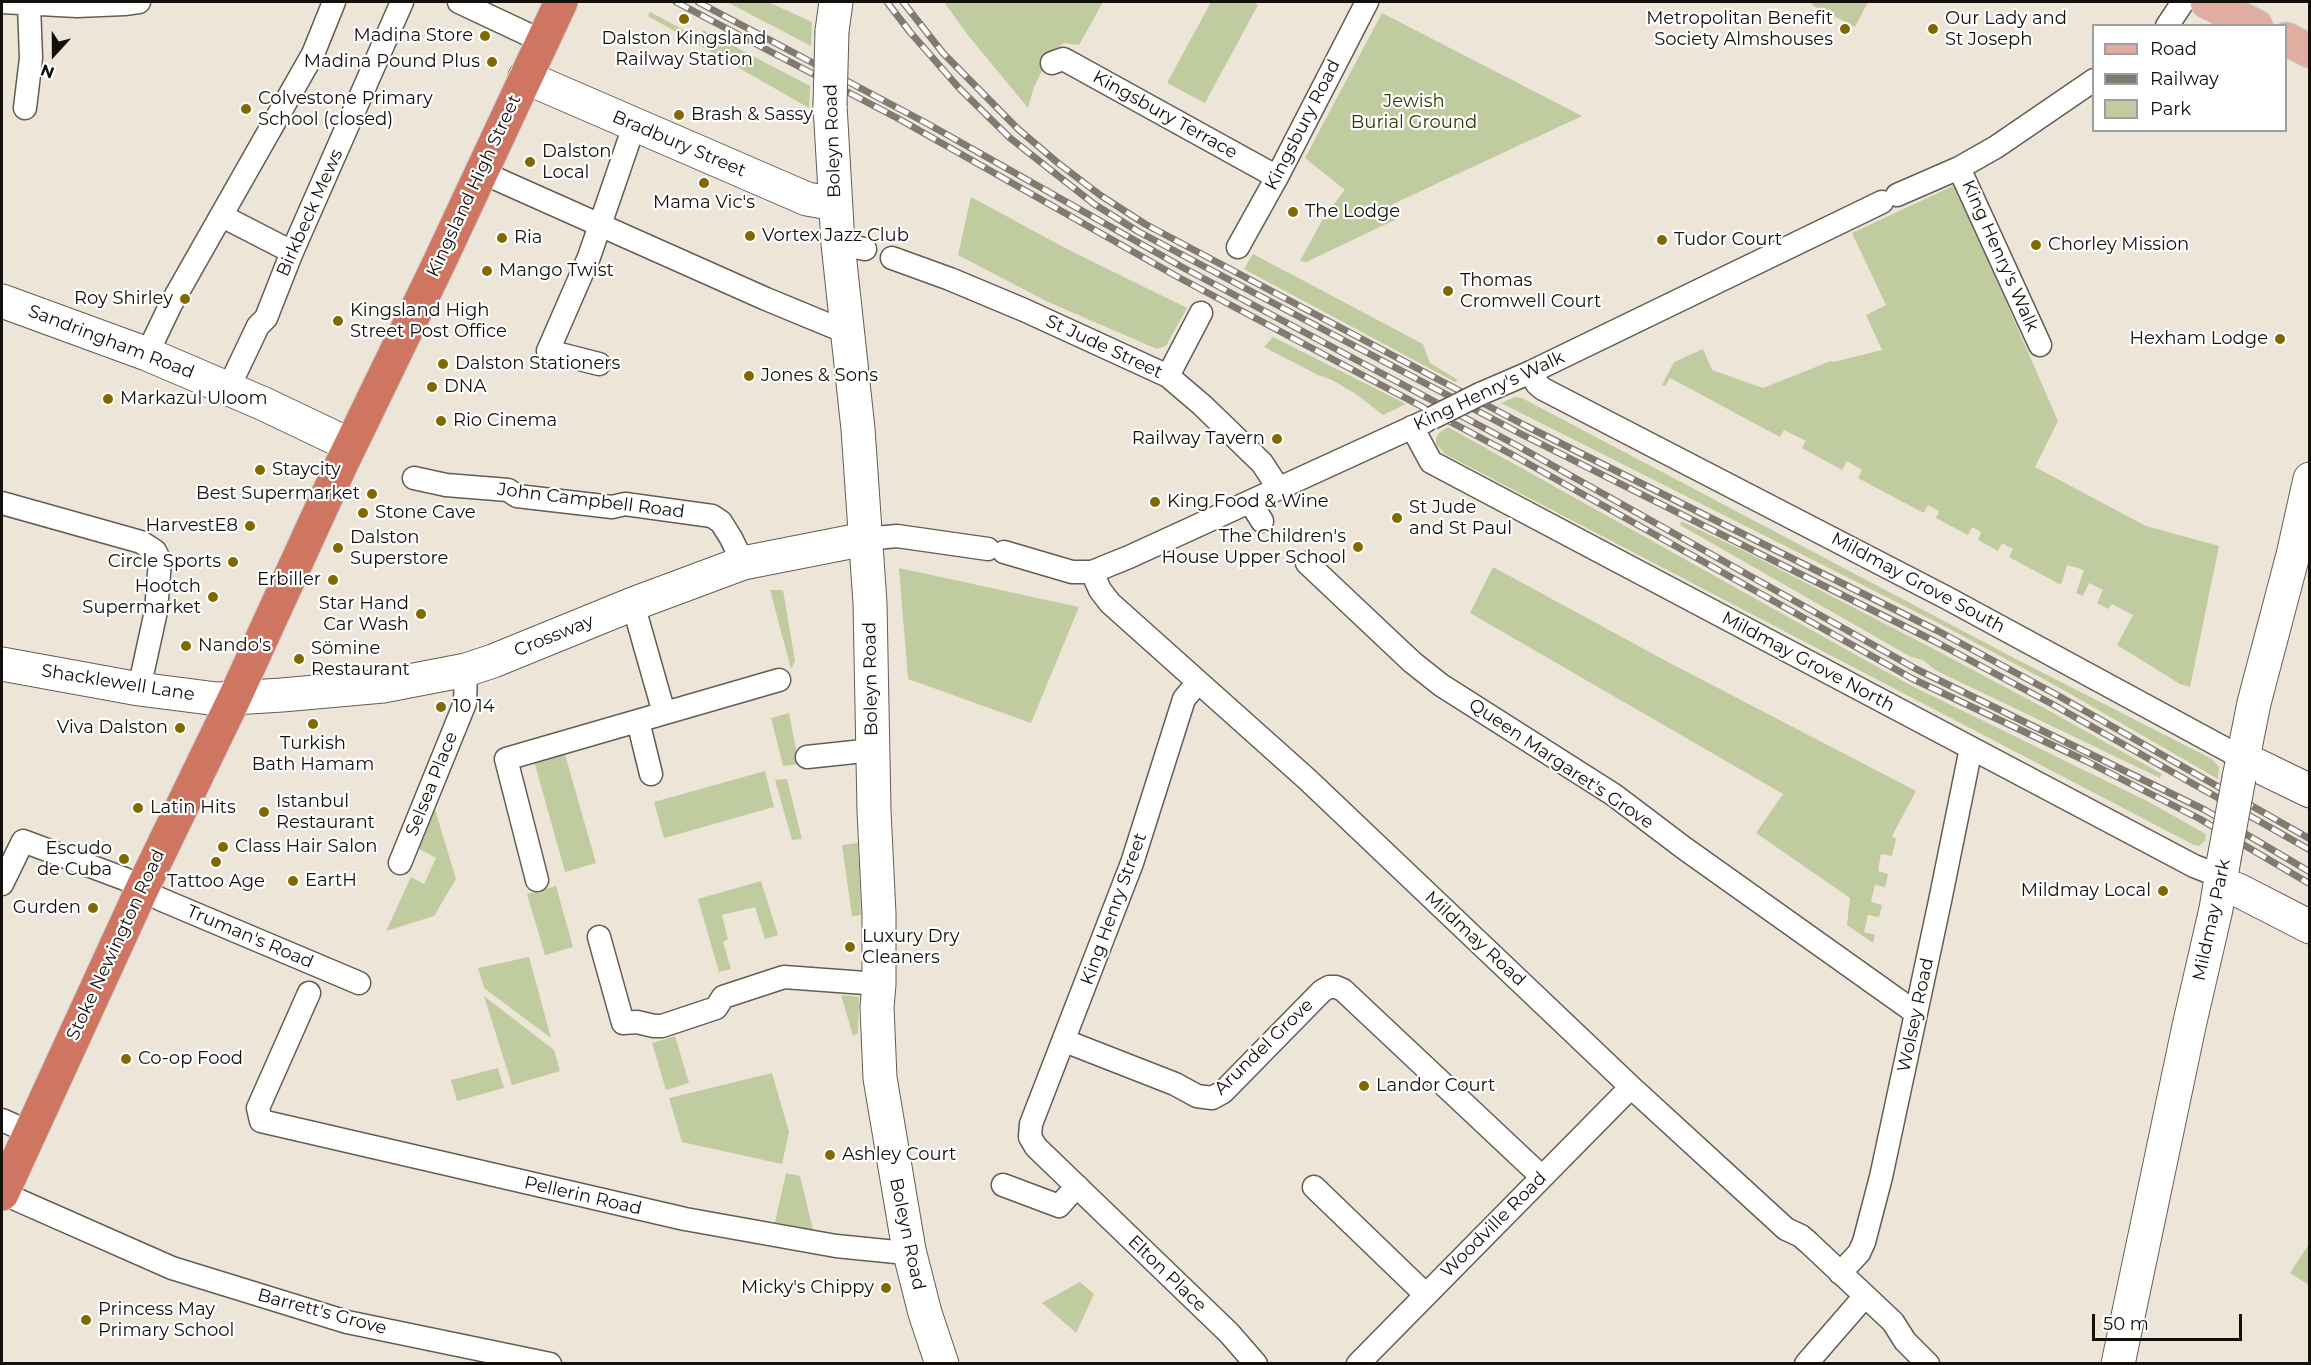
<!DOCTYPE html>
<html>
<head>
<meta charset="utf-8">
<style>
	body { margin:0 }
	#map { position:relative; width:2311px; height:1365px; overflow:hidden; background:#ede5d7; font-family:Montserrat,sans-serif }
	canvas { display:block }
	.frame { position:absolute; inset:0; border:3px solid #13100b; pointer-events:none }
	.legend { position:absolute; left:2092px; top:24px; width:195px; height:108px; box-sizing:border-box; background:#fff; border:2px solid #a19f9d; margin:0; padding:8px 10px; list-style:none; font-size:18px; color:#13100b }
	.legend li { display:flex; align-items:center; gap:12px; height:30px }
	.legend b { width:30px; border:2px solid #a19f9d }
	.north { position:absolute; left:24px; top:24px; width:60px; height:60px; -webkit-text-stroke:4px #fff; paint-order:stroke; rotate:201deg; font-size:16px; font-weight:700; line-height:24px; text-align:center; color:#13100b }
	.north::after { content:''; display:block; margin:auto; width:21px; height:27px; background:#13100b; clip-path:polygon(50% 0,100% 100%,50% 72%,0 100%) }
	.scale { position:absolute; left:2092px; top:1314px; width:150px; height:27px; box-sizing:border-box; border:3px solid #13100b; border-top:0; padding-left:8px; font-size:18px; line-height:21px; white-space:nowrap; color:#13100b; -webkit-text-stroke:4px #fff; paint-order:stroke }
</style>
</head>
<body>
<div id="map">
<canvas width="2311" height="1365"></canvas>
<div class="frame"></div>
<ul class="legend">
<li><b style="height:8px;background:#e2ada1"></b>Road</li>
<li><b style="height:8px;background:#807a71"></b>Railway</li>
<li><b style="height:16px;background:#c0cca0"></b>Park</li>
</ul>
<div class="north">N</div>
<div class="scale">50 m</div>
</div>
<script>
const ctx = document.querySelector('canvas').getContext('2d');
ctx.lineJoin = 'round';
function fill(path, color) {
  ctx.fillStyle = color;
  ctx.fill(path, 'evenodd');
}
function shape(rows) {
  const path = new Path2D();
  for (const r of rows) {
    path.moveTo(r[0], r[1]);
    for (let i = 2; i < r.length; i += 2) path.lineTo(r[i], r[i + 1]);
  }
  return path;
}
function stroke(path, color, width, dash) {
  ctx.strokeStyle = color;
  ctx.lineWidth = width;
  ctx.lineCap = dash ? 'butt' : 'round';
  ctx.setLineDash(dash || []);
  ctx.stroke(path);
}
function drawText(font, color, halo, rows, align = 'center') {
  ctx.font = font + ' Montserrat,sans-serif';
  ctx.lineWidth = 4.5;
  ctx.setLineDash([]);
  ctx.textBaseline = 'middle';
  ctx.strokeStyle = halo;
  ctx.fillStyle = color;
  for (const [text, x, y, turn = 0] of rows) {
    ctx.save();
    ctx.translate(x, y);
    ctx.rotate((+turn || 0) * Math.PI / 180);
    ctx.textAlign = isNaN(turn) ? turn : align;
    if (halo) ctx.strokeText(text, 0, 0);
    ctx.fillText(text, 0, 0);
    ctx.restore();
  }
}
fill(shape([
	[727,2,768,2,812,22,811,46],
	[944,2,1103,2,1079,45,1064,43,1051,53,1034,87,1028,108,967,34],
	[1211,2,1252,2,1258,5,1205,103,1167,83],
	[1814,2,1868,2,1855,27,1812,5],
	[650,12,699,38,703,30,810,86,809,108,648,16],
	[1382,13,1582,116,1393,204,1399,218,1306,262,1300,261,1325,215,1345,190,1305,158],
	[1955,185,2058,421,2035,467,2146,526,2219,546,2190,687,2180,684,2117,645,2133,615,2112,604,2108,609,2097,603,2103,590,2089,583,2083,596,2076,593,2084,570,2067,565,2061,585,2009,557,2013,549,2002,543,1998,551,1978,540,1981,532,1972,527,1968,535,1936,518,1939,511,1928,505,1924,513,1920,511,1858,478,1862,470,1847,461,1842,470,1802,448,1806,441,1784,430,1780,437,1670,378,1665,386,1662,385,1674,362,1703,349,1712,370,1763,388,1831,361,1834,362,1882,350,1866,315,1886,305,1852,233],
	[971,197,1067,249,1187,308,1166,346,1157,349,1046,301,958,255],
	[1253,254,1423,344,1430,363,1458,380,1455,382,1244,269],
	[1273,337,1406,404,1383,415,1356,394,1332,380,1318,375,1264,347],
	[1515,397,1522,398,2016,659,2212,759,2219,767,2218,779,2060,688,1942,625,1501,403],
	[1448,427,1910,685,2147,801,2206,834,2205,841,2199,846,2194,845,1445,454,1436,444,1436,438,1439,433],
	[1681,521,1748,553,1930,647,2048,710,2162,774,2160,778,1935,670,1923,660,1911,657,1680,525],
	[1493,567,1668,662,1916,791,1892,836,1896,839,1892,856,1881,854,1878,871,1888,874,1885,887,1875,885,1871,902,1882,905,1879,917,1868,915,1864,932,1875,935,1873,943,1847,925,1850,898,1756,833,1783,794,1470,613],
	[899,568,1079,607,1031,723,908,679],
	[770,590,783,590,795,661,791,669],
	[789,713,799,764,783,766,771,718],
	[564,751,596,863,565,872,534,761],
	[765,771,774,807,664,838,654,802],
	[787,779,802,839,792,840,775,780],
	[432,800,456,879,434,916,386,931,411,877,424,884,436,858,414,846],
	[858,843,861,915,852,916,842,845],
	[761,881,778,935,765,939,755,907,722,915,728,939,723,942,731,969,719,972,698,899],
	[556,886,573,947,545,955,527,894],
	[529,957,551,1038,484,988,478,968],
	[841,995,859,997,858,1033,853,1036],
	[484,996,554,1050,560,1071,512,1085],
	[675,1036,689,1083,666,1090,652,1043],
	[498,1068,504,1088,457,1101,451,1080],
	[772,1073,789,1132,782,1164,682,1142,669,1098],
	[786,1173,800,1176,813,1230,775,1222],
	[2309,1244,2309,1285,2290,1273],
	[1080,1282,1094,1294,1076,1333,1042,1303]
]), '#c0cca0');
const street = shape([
	[2,2,77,6,124,4,139,2],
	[459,2,542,41],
	[2167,26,2183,2],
	[1052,63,1063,59,1067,61,1277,177],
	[25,108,31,58,29,5],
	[1959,168,2040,345],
	[481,172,766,299,846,332],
	[1897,195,1959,168,1996,147,2094,80],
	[222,216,292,252],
	[838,244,865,249],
	[1238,247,1277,177,1367,2],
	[892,258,950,279,1024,310,1168,376,1202,405,1262,463,1279,489],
	[147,354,171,304,313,54,334,2],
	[599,364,548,351,589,257,634,126],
	[1531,372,1537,384,1543,389,1947,598,2242,758],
	[1168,376,1201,313],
	[228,389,258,326,266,318,292,252,402,2],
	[1480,394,1531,372,1882,202],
	[1412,427,1431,462,2194,866,2222,877],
	[414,478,446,485,508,490,517,496,612,507,625,504,712,516,721,522,731,538,743,563],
	[1250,502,1262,521],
	[2,503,141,542,155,551,160,561,156,611,139,689],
	[865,539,897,536,988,549],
	[1004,552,1072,572,1092,572,1129,557,1426,421],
	[1307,563,1412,662,1441,685,1614,795,1684,848,1916,1013],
	[1092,572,1100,590,1110,603,1308,780,1631,1087,1786,1229,1801,1236,1809,1243,1893,1322,1905,1341,1928,1364],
	[633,604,664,713],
	[1198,682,1184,699,1132,863,1031,1124,1030,1137,1036,1147,1229,1333,1256,1364],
	[638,721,651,774],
	[807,757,873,750],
	[400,863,465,703,466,670],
	[537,880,506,759,779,680],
	[2,884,23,841,125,879,160,899,359,983],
	[599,937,623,1023,637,1022,654,1026,662,1026,716,1008,723,997,784,977,879,984],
	[309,993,258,1108,261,1121,685,1219,836,1246,896,1252,909,1250],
	[1065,1041,1175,1084,1197,1096,1212,1098,1223,1092,1322,991,1329,987,1336,987,1343,990,1542,1177],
	[2,1120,29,1132],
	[1003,1185,1059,1206,1077,1186],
	[1314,1187,1425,1294],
	[2,1193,172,1268,347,1322,550,1364],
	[1840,1273,1859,1253,1864,1242,1881,1177,1940,901,1971,748],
	[1358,1364,1631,1087],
	[1806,1364,1865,1296]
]);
const secondary = shape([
	[832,31,836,2],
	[525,77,807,199,835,204],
	[830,105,838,244,858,429,870,603,874,811,879,914,879,984,877,1007,880,1078,909,1250,925,1313,942,1364],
	[2,301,147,354,264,404,350,445],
	[2,664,139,689,217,699,282,695,383,686,466,670,493,661,633,604,743,563,865,539],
	[2242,758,2310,791],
	[2239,778,2254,703,2293,555,2310,479],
	[2220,884,2238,890,2310,927],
	[2118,1364,2189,1026,2216,909,2224,859]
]);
const primary = shape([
	[2207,2,2256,26],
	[2286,39,2310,51]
]);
const highway = shape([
	[2,1194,142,889,235,697,342,463,439,263,561,2]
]);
stroke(street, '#645d52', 25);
stroke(secondary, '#645d52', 35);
stroke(primary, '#cbcac9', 35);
stroke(highway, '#cbcac9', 35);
stroke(street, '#fff', 22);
stroke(secondary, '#fff', 33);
stroke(primary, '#e2ada1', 33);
stroke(highway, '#cf7663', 33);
const rail = shape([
	[676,2,899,119,1176,276,1511,454,1913,679,2086,761,2200,819,2310,884],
	[698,2,928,124,1182,267,1516,445,1918,670,2205,810,2310,872],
	[887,2,910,32,959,88,1010,138,1094,204,1139,232,1521,434,1934,641,2052,704,2310,850],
	[903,2,943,53,1018,129,1058,163,1100,195,1145,224,1526,426,1938,631,2057,695,2310,839]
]);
stroke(rail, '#807a71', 7);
stroke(rail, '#fff', 4.5, [14]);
const streetBridge = shape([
	[1432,418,1480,394]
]);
const secondaryBridge = shape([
	[830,105,832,31],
	[2224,859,2239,778]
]);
stroke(streetBridge, '#645d52', 25, []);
stroke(secondaryBridge, '#645d52', 35, []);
stroke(streetBridge, '#fff', 22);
stroke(secondaryBridge, '#fff', 33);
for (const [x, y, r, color] of [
	[684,19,6,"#826800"],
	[1845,29,6,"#826800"],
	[1933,29,6,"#826800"],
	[485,36,6,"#826800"],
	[492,62,6,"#826800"],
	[246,109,6,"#826800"],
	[679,115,6,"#826800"],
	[530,162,6,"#826800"],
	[704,183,6,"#826800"],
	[1293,212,6,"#826800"],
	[750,236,6,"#826800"],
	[502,238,6,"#826800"],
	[1662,240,6,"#826800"],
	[2036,245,6,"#826800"],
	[487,271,6,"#826800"],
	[1448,291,6,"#826800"],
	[185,299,6,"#826800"],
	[338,321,6,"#826800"],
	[2280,339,6,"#826800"],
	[443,364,6,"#826800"],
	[749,376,6,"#826800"],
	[432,387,6,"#826800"],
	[108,399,6,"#826800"],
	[441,421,6,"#826800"],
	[1277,439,6,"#826800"],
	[260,470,6,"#826800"],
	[372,494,6,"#826800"],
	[1155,502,6,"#826800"],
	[363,513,6,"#826800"],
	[1397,518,6,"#826800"],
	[250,526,6,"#826800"],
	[1358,547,6,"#826800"],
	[338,548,6,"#826800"],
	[233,562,6,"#826800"],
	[333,580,6,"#826800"],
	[213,597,6,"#826800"],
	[421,614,6,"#826800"],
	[186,646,6,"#826800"],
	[299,659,6,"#826800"],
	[441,707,6,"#826800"],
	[313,724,6,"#826800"],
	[180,728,6,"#826800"],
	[138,808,6,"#826800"],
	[264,812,6,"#826800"],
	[223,847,6,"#826800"],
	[124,859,6,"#826800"],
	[216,862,6,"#826800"],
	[293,881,6,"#826800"],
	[2163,891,6,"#826800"],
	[93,908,6,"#826800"],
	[850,947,6,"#826800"],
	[126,1059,6,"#826800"],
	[1364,1086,6,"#826800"],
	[830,1155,6,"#826800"],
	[886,1288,6,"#826800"],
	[86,1320,6,"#826800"]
]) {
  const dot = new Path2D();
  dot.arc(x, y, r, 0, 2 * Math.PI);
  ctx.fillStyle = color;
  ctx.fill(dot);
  stroke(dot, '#fff', 2);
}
drawText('18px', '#13100b', '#fff', [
	["Metropolitan Benefit",1833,19,"right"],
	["Society Almshouses",1833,40,"right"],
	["Our Lady and",1945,19],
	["St Joseph",1945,40],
	["Madina Store",473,36,"right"],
	["Dalston Kingsland",684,39,"center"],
	["Railway Station",684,60,"center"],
	["Madina Pound Plus",480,62,"right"],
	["Colvestone Primary",258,99],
	["School (closed)",258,120],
	["Brash & Sassy",691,115],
	["Dalston",542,152],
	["Local",542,173],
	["Mama Vic's",704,203,"center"],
	["The Lodge",1305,212],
	["Vortex Jazz Club",762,236],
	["Ria",514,238],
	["Tudor Court",1674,240],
	["Chorley Mission",2048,245],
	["Mango Twist",499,271],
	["Thomas",1460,281],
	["Cromwell Court",1460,302],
	["Roy Shirley",173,299,"right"],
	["Kingsland High",350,311],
	["Street Post Office",350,332],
	["Hexham Lodge",2268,339,"right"],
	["Dalston Stationers",455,364],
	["Jones & Sons",761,376],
	["DNA",444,387],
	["Markazul Uloom",120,399],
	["Rio Cinema",453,421],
	["Railway Tavern",1265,439,"right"],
	["Staycity",272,470],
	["Best Supermarket",360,494,"right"],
	["King Food & Wine",1167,502],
	["St Jude",1409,508],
	["and St Paul",1409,529],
	["Stone Cave",375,513],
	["HarvestE8",238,526,"right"],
	["The Children's",1346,537,"right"],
	["House Upper School",1346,558,"right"],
	["Dalston",350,538],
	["Superstore",350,559],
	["Circle Sports",221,562,"right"],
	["Erbiller",321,580,"right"],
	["Hootch",201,587,"right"],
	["Supermarket",201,608,"right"],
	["Star Hand",409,604,"right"],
	["Car Wash",409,625,"right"],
	["Nando's",198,646],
	["Sömine",311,649],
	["Restaurant",311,670],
	["10 14",453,707],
	["Viva Dalston",168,728,"right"],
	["Turkish",313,744,"center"],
	["Bath Hamam",313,765,"center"],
	["Istanbul",276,802],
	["Restaurant",276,823],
	["Latin Hits",150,808],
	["Class Hair Salon",235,847],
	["Escudo",112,849,"right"],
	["de Cuba",112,870,"right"],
	["EartH",305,881],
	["Tattoo Age",216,882,"center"],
	["Mildmay Local",2151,891,"right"],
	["Gurden",81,908,"right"],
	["Luxury Dry",862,937],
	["Cleaners",862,958],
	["Co-op Food",138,1059],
	["Landor Court",1376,1086],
	["Ashley Court",842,1155],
	["Micky's Chippy",874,1288,"right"],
	["Princess May",98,1310],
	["Primary School",98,1331]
], 'left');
drawText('18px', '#313b03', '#fff', [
	["Jewish",1414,102],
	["Burial Ground",1414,123]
]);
drawText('18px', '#13100b', '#fff', [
	["Kingsbury Terrace",1165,115,29],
	["Kingsbury Road",1303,125,-63],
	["Boleyn Road",833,141,-92],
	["Bradbury Street",679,144,23],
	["Kingsland High Street",474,186,-65],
	["Birkbeck Mews",310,213,-66],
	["King Henry's Walk",2000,256,66],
	["Sandringham Road",111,342,21],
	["St Jude Street",1104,347,25],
	["King Henry's Walk",1489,391,-25],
	["John Campbell Road",591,501,7],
	["Mildmay Grove South",1918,583,28],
	["Crossway",554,636,-22],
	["Mildmay Grove North",1808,662,28],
	["Boleyn Road",871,679,-91],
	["Shacklewell Lane",118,683,9],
	["Queen Margaret's Grove",1561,764,34],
	["Selsea Place",432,784,-68],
	["King Henry Street",1114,909,-70],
	["Mildmay Park",2212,920,-78],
	["Truman's Road",250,937,23],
	["Mildmay Road",1475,939,43],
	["Stoke Newington Road",116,945,-65],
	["Wolsey Road",1916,1015,-78],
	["Arundel Grove",1264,1047,-44],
	["Pellerin Road",583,1196,13],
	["Woodville Road",1494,1225,-45],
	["Boleyn Road",907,1234,78],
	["Elton Place",1167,1274,44],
	["Barrett's Grove",322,1312,15]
]);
</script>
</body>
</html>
